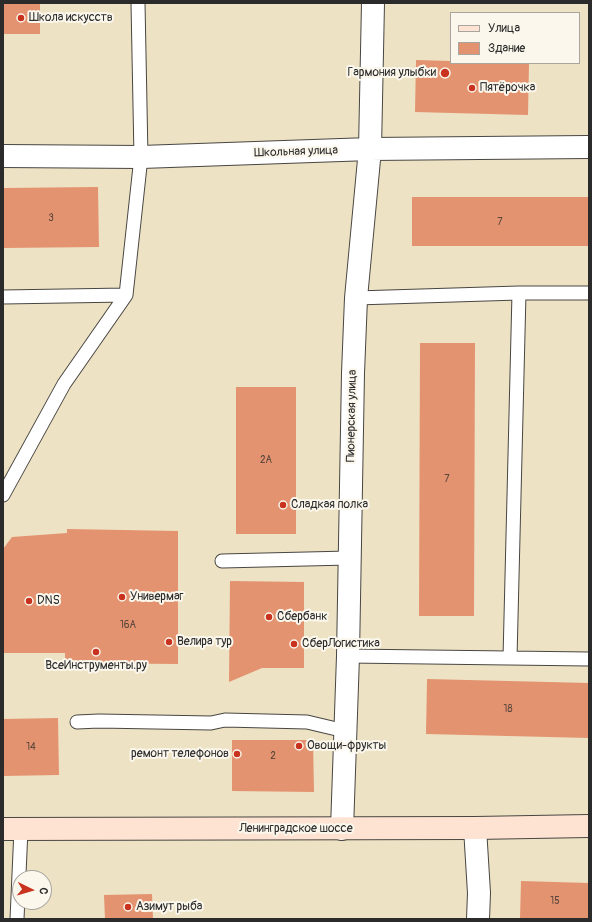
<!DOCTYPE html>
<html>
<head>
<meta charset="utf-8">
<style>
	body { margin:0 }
	#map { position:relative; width:592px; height:922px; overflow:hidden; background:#eee2c4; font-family:Pangolin,sans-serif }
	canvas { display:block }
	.frame { position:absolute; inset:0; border:4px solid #2b2b2b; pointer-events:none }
	.legend { position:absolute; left:450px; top:12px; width:130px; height:52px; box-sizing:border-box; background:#fbf7ec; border:1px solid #a8a59f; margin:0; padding:5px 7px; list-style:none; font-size:12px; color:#2b2b2b }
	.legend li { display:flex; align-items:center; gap:8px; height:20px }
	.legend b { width:20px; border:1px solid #a8a59f }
	.north { position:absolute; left:12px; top:870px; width:40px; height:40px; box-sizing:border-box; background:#fbf7ec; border:1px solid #a8a59f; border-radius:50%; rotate:95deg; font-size:11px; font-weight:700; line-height:16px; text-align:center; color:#2b2b2b }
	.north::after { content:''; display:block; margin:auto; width:14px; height:18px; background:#c8321e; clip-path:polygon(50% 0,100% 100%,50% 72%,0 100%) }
</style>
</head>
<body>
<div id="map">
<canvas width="592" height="922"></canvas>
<div class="frame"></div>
<ul class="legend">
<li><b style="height:5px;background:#fee3d2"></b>Улица</li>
<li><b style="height:11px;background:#e39370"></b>Здание</li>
</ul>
<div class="north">С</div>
</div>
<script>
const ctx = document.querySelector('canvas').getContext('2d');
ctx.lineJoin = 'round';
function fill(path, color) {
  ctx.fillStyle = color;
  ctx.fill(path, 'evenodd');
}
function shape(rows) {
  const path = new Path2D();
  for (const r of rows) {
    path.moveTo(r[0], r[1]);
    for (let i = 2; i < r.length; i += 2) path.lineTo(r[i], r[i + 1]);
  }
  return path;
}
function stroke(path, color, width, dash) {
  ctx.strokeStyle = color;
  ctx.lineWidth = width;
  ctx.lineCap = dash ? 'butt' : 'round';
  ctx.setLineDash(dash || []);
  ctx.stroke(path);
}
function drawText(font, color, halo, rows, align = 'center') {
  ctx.font = font + ' Pangolin,sans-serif';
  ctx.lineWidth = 4;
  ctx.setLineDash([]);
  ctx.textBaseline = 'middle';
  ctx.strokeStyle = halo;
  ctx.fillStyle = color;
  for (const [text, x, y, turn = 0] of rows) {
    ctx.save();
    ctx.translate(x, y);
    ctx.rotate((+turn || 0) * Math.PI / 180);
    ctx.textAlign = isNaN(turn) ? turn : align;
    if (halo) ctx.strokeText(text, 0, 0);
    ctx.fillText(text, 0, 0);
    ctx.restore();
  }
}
fill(shape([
	[3,3,40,3,40,34,3,34],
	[416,60,451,61,451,63,529,63,528,115,415,112],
	[98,187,99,247,3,248,3,188],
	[412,197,589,197,589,246,412,246],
	[420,343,475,343,474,616,419,616],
	[236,387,296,387,296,534,236,534],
	[67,529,178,531,178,664,65,663,65,653,3,653,3,549,12,537,67,533],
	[230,581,304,582,304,668,262,668,229,682],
	[427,679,589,683,589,738,426,734],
	[58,718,59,775,3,776,3,719],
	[232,740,313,740,314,792,232,791],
	[521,881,589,883,589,919,520,919],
	[152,894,153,919,105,919,104,895]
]), '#e39370');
const service = shape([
	[3,297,126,295,141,157,138,3],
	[356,298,519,293,589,293],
	[3,495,64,384,126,295],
	[222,561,349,558],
	[348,656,589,659],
	[510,658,519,293],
	[77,722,99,721,211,723,225,720,307,722,345,731],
	[17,919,21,829]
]);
const minor = shape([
	[3,156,141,157,370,149,589,147],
	[475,828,479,893,478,919],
	[342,829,348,656,353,373,356,298,370,149,373,3]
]);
const secondary = shape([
	[3,829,475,828,589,826]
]);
stroke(service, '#484642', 15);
stroke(minor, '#484642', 24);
stroke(secondary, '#484642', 24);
stroke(service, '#fff', 13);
stroke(minor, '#fff', 22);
stroke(secondary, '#fee3d2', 22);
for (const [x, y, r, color] of [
	[21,18,4,"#c8321e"],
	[445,73,5,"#c8321e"],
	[472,88,4,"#c8321e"],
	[283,505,4,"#c8321e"],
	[122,597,4,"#c8321e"],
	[29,601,4,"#c8321e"],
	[269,617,4,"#c8321e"],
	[169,642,4,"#c8321e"],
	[294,644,4,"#c8321e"],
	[96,652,4,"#c8321e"],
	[299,746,4,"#c8321e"],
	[237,754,4,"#c8321e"],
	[128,907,4,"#c8321e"]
]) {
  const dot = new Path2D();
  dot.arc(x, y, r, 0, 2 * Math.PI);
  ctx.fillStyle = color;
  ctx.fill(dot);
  stroke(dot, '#fbf7ec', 1.5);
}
drawText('10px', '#59453c', null, [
	["3",51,218],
	["7",500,222],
	["2А",266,460],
	["7",447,479],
	["16А",128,625],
	["18",508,709],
	["14",31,747],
	["2",273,756],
	["15",555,901]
]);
drawText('12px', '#2b2b2b', '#fbf7ec', [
	["Школа искусств",29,18],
	["Гармония улыбки",436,73,"right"],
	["Пятёрочка",480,88],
	["Сладкая полка",291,505],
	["Универмаг",130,597],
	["DNS",37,601],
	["Сбербанк",277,617],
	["Велира тур",177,642],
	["СберЛогистика",302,644],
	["ВсеИнструменты.ру",96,666,"center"],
	["Овощи-фрукты",307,746],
	["ремонт телефонов",229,754,"right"],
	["Азимут рыба",136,907]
], 'left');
drawText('12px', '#2b2b2b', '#fbf7ec', [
	["Школьная улица",296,152,-2],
	["Пионерская улица",352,416,-89],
	["Ленинградское шоссе",296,829]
]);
</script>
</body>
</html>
